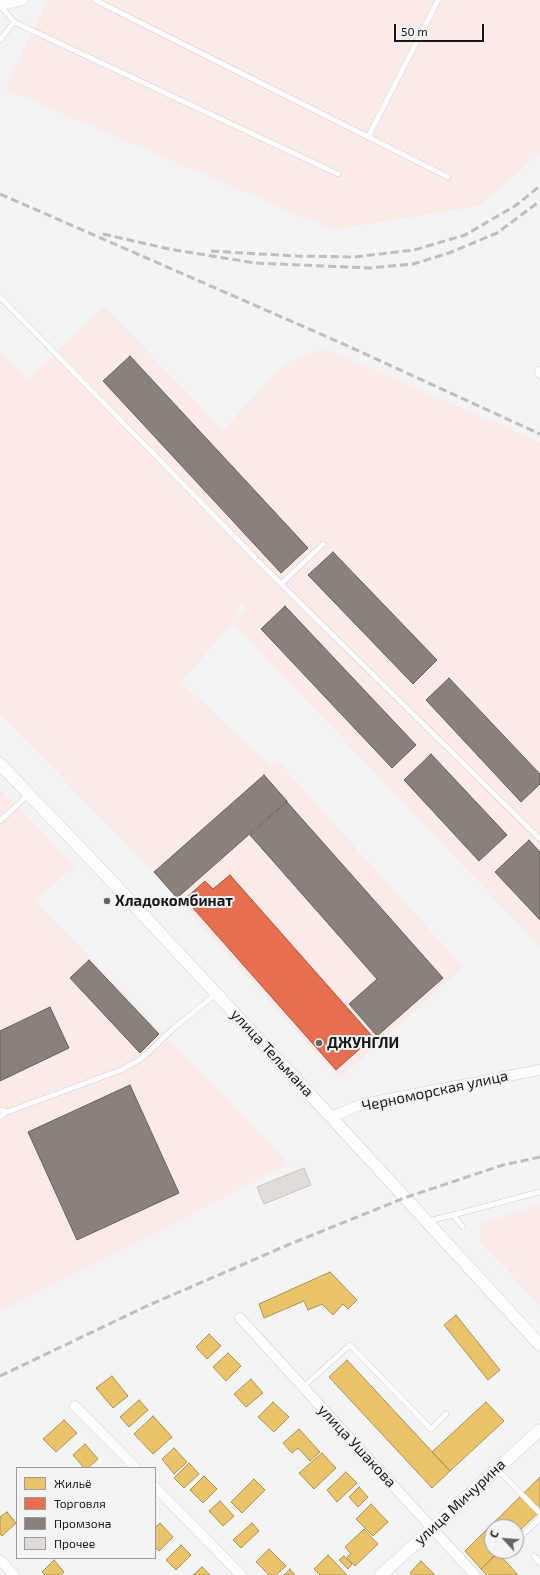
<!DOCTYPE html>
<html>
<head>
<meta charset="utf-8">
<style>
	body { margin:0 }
	#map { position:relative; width:540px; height:1575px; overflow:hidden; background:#f4f4f5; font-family:"Exo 2",sans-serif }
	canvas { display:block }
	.legend { position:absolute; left:16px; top:1467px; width:140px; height:92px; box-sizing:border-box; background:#f4f4f5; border:1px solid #9c9c9d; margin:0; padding:5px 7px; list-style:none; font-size:12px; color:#171718 }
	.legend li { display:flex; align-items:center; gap:8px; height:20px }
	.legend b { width:20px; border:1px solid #9c9c9d }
	.north { position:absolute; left:484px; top:1519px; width:40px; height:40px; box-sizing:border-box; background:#f4f4f5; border:1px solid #9c9c9d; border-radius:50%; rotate:296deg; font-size:11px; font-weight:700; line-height:16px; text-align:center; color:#171718 }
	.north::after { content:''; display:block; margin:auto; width:14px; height:18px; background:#646465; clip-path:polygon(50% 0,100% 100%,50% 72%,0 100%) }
	.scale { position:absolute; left:394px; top:24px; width:90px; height:18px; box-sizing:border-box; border:2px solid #171718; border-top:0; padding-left:5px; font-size:12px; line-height:14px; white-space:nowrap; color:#171718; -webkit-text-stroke:3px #f4f4f5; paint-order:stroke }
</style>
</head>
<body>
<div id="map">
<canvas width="540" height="1575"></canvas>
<ul class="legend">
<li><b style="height:11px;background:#e9c46a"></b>Жильё</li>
<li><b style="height:11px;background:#e76f51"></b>Торговля</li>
<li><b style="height:11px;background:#8a817c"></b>Промзона</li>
<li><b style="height:11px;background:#e2dcd8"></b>Прочее</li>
</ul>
<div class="north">С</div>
<div class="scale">50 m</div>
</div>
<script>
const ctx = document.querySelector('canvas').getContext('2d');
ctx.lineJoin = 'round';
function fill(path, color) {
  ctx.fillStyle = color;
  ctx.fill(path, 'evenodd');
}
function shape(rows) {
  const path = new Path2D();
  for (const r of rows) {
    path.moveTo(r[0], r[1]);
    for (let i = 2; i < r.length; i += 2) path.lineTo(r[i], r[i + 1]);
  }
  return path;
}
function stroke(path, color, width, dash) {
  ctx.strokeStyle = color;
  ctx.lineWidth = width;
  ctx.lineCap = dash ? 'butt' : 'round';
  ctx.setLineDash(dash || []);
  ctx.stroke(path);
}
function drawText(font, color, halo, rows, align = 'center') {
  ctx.font = font + ' "Exo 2",sans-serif';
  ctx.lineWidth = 4;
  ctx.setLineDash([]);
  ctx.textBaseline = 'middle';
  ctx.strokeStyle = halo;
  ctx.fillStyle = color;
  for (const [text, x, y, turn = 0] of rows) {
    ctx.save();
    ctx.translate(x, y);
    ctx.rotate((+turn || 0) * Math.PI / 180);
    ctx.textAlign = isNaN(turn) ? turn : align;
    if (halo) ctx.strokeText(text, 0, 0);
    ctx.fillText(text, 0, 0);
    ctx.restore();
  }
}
fill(shape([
	[47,0,540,0,540,153,479,206,333,230,5,89],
	[104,306,223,430,284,364,324,348,540,442,540,947,233,623,181,682,271,766,277,760,463,967,339,1079,153,872,0,714,0,352,28,380],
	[241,603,247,609,233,621],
	[0,788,75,866,35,901,290,1164,0,1311],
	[540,1204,540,1306,480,1242,481,1224]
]), '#faebe8');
const homes = shape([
	[330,1272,357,1300,348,1309,343,1304,333,1315,322,1304,308,1310,304,1301,264,1318,259,1304,330,1272],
	[456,1315,500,1370,488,1380,444,1325,456,1315],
	[209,1334,221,1346,207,1359,196,1347,209,1334],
	[228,1353,241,1366,226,1381,213,1367,228,1353],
	[347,1360,450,1471,432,1488,329,1377,347,1360],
	[112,1376,128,1396,113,1408,96,1388,112,1376],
	[251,1379,263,1393,246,1407,234,1394,251,1379],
	[139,1400,148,1410,129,1427,120,1417,139,1400],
	[273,1402,289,1417,274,1432,258,1417,273,1402],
	[486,1402,504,1421,450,1471,432,1452,486,1402],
	[153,1416,172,1437,153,1454,134,1434,153,1416],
	[64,1420,77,1433,56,1452,43,1439,64,1420],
	[299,1429,320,1452,310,1461,298,1448,292,1453,283,1443,299,1429],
	[85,1444,98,1459,88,1468,84,1468,73,1455,85,1444],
	[174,1448,187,1462,174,1474,162,1459,174,1448],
	[322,1453,336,1468,314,1489,299,1473,322,1453],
	[189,1463,199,1474,184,1488,174,1478,189,1463],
	[346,1472,357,1483,337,1502,327,1490,346,1472],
	[204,1476,217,1489,203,1503,190,1490,204,1476],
	[540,1477,540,1511,516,1534,516,1527,492,1527,492,1551,499,1551,481,1569,465,1551,540,1477],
	[254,1479,265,1490,242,1513,231,1502,254,1479],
	[359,1487,368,1497,358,1507,349,1497,359,1487],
	[220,1501,234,1516,223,1526,209,1511,220,1501],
	[371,1504,388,1522,373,1536,356,1519,371,1504],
	[7,1512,16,1523,2,1536,0,1534,0,1517,7,1512],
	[160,1523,173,1537,159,1551,155,1547,155,1528,160,1523],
	[252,1523,259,1531,241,1548,233,1540,252,1523],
	[364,1529,378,1544,355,1566,347,1557,351,1554,345,1547,364,1529],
	[181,1545,191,1555,176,1570,166,1560,181,1545],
	[269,1549,286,1566,276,1575,269,1575,256,1562,269,1549],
	[498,1553,518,1575,487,1575,481,1569,498,1553],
	[328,1555,347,1575,320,1575,314,1569,328,1555],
	[344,1556,352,1564,348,1569,339,1560,344,1556],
	[54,1560,64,1572,61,1575,45,1575,42,1572,54,1560],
	[421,1561,435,1575,412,1575,410,1573,421,1561],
	[202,1567,210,1575,193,1575,202,1567],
	[290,1569,295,1575,284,1575,290,1569]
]);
fill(homes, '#e9c46a');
stroke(homes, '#aa9051', 1);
const shops = shape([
	[230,875,373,1037,336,1070,185,899,205,881,213,889,230,875]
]);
fill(shops, '#e76f51');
stroke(shops, '#a95540', 1);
const industry = shape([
	[130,356,308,548,281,573,103,381,130,356],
	[333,552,437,660,413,684,308,575,333,552],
	[285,606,416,745,392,768,261,629,285,606],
	[449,678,540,774,540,784,521,802,426,700,449,678],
	[431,754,507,835,479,861,404,780,431,754],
	[264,775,287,801,177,898,154,872,264,775],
	[287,802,443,978,377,1036,349,1004,377,979,250,835,287,802],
	[529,840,540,852,540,920,495,872,529,840],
	[89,960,159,1034,140,1053,70,978,89,960],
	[50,1007,69,1048,0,1081,0,1031,50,1007],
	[130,1085,179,1193,77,1240,28,1132,130,1085]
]);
fill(industry, '#8a817c');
stroke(industry, '#68615e', 1);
const building = shape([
	[304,1168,311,1185,264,1204,257,1187,304,1168]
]);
fill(building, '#e2dcd8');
stroke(building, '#c4c3c4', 1);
const service = shape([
	[95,0,448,177],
	[0,5,14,22,338,174],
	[0,40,14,22],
	[368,137,438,0],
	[0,297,281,584],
	[323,544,281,584,540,839],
	[0,821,29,794],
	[0,1110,7,1112,121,1070,141,1059,174,1028,216,994],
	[0,1117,7,1112],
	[428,1221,453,1215],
	[463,1227,453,1215,540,1192],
	[303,1387,350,1345,431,1429,446,1414],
	[497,1469,540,1513],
	[516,1541,540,1518],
	[534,1556,540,1563]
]);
const minor = shape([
	[0,5,23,0],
	[540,372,540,373],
	[331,1117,363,1104,540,1070],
	[240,1318,475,1575],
	[75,1406,136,1468],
	[155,1487,241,1575],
	[0,1560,14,1575]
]);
const tertiary = shape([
	[0,764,106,875,331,1117,540,1345],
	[381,1575,540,1430]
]);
stroke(service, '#cfcfd0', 6);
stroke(minor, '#cfcfd0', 11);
stroke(tertiary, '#cfcfd0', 13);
stroke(service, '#fdfdfe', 5);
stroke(minor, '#fdfdfe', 10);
stroke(tertiary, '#fdfdfe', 12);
stroke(shape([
	[0,194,348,346,540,434],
	[103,234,169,249,255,263,369,268,413,264,449,253,497,233,540,201],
	[211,251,294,256,354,257,414,250,465,235,515,206,540,186],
	[0,1376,147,1306,290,1244,404,1198,503,1165,540,1157]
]), '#bebebf', 3, [8, 4]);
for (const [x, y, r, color] of [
	[107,901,4,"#646465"],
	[319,1043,4,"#646465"]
]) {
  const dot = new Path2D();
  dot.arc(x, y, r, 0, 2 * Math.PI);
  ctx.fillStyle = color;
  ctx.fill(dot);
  stroke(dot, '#f4f4f5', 1.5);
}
drawText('bold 15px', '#171718', '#f4f4f5', [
	["Хладокомбинат",115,901],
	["ДЖУНГЛИ",327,1043]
], 'left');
drawText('15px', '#171718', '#f4f4f5', [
	["улица Тельмана",272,1053,47],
	["Черноморская улица",435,1091,-12],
	["улица Ушакова",357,1446,47],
	["улица Мичурина",460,1502,-43]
]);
</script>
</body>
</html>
